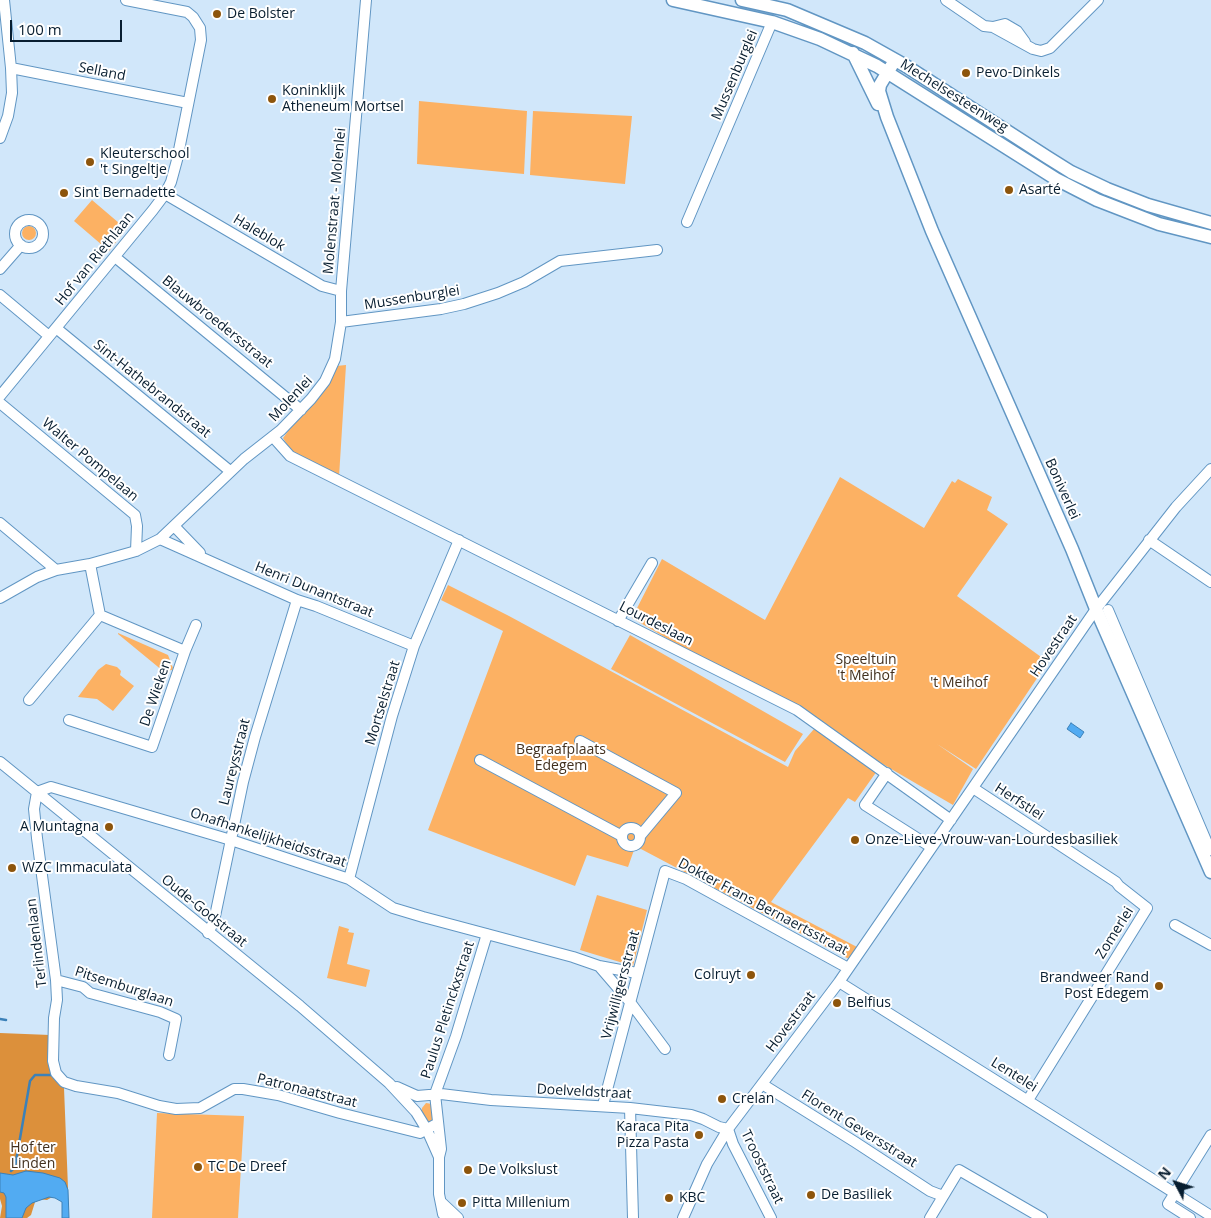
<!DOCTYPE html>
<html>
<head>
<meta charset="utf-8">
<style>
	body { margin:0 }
	#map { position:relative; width:1211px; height:1218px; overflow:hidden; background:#d1e7fa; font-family:"Open Sans",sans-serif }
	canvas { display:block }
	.north { position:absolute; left:1151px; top:1158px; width:50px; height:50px; -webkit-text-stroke:4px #fff; paint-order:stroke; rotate:310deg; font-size:14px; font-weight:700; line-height:20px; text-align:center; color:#081e30 }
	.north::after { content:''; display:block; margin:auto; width:18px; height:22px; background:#081e30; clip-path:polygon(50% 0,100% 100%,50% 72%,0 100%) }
	.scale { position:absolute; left:10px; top:20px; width:112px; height:22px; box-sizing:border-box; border:2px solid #081e30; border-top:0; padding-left:6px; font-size:15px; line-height:18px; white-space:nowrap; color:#081e30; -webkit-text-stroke:4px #fff; paint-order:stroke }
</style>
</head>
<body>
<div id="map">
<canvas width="1211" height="1218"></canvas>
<div class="north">N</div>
<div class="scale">100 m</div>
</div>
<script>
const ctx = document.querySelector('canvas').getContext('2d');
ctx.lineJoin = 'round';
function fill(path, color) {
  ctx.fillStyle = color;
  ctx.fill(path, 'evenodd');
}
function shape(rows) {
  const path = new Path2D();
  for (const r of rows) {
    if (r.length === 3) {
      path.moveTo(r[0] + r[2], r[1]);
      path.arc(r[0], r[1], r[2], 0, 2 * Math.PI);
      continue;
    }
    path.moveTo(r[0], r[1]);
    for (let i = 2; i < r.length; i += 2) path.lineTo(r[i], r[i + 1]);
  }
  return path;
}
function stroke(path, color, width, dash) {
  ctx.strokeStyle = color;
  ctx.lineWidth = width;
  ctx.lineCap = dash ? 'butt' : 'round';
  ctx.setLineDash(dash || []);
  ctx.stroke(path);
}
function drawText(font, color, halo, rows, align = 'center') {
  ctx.font = font + ' "Open Sans",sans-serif';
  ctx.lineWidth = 4;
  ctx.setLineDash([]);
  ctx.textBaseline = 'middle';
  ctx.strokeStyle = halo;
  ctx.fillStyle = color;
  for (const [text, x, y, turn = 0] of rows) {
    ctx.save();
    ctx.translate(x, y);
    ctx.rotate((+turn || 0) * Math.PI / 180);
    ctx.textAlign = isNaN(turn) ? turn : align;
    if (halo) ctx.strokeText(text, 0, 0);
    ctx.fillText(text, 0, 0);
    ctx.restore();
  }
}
fill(shape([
	[419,101,527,111,524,174,417,164],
	[533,111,632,116,625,184,530,175],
	[92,200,126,229,109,251,74,221],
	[29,233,7],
	[346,365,339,477,291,451,283,438,336,366],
	[840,477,924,528,952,481,955,483,958,479,992,497,987,510,1008,524,957,596,1048,662,976,769,937,744,973,769,953,805,632,618,662,559,765,620],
	[448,585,509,616,788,767,795,751,814,729,877,771,855,802,848,798,771,902,857,947,849,959,641,849,634,850,628,867,587,855,575,886,428,830,503,631,441,600],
	[118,633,168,655,173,668,172,670,163,671,118,634],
	[630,635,803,734,785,762,611,669],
	[106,664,117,667,121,671,120,675,134,686,113,711,97,699,78,697,98,670],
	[597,895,647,910,633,966,580,950],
	[339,926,349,929,348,932,354,933,347,964,370,970,366,987,327,978],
	[426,1103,432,1104,433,1120,430,1122,427,1121,422,1113,422,1108],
	[157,1113,244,1116,238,1218,152,1218]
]), '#fcb163');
fill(shape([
	[0,1033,50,1035,58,1081,64,1088,68,1188,47,1200,36,1199,31,1215,27,1218,0,1218,2,1206,0,1199]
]), '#dc903b');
const water = shape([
	[1071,723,1084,732,1080,738,1067,729,1071,723],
	[26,1171,43,1173,60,1178,65,1182,68,1190,69,1218,62,1218,62,1202,55,1198,49,1197,32,1203,26,1208,22,1218,6,1218,6,1197,4,1193,0,1192,0,1173,13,1175,26,1171]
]);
fill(water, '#52abf2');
stroke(water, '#3c81b8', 1);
stroke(shape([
	[0,1019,6,1020],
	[11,1171,15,1167,30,1081,35,1075,53,1075]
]), '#3c81b8', 2.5);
const minor = shape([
	[946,0,984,26,993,27,1005,24,1017,31,1025,42],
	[993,27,1033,49,1041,51,1050,48,1098,0],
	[11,68,188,103],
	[0,138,8,116,12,93,11,68,4,0],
	[165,194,322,286,341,291],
	[29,234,14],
	[687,222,772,22],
	[115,257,301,410],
	[0,269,21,245],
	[0,295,49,336],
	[341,322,441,309,464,304,498,293,524,282,560,261,657,250],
	[56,328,230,471],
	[0,396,153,210,165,194,171,182,177,160,201,40,200,28,193,17,187,12,126,0],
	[0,403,135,515,137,526,136,551],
	[273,437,290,456,797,710,951,820],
	[0,523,56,570],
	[174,526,200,553],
	[160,539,297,600,316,606,414,646],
	[1149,540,1211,582],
	[0,598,37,577,56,570,90,564,136,551,160,539,244,459,281,430,311,399,325,381,335,359,341,322,341,291,366,0],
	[1108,610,1210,850],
	[618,621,652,563],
	[185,651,196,625],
	[29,700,100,615],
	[69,720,152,747,185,651,100,615,90,564],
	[580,741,676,793,640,836],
	[480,760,622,836],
	[0,762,300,1006,389,1083,416,1112,427,1130,439,1157],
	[887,773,865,805,931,847],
	[973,788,1116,882,1119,886,1147,908,1028,1100],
	[37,792,34,809,37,838,56,980,57,1000,54,1018,53,1061,56,1073,64,1082,76,1086,118,1093,159,1106,176,1109,200,1108,234,1089,243,1089,278,1095,340,1113,420,1133,438,1123],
	[37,792,51,787,231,840,349,879,393,908,423,917,573,957,599,966,637,973],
	[631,837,9],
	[349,879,392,716,414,646,459,540],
	[1175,925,1211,945],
	[208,933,214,921,243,782,255,737,297,600],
	[599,966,630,1002,665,1049],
	[56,980,83,987,90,993,160,1012,176,1019,169,1055],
	[839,982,1211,1216],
	[762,1084,855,1142,930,1191,943,1196],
	[397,1087,417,1096,441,1094,491,1100,630,1108,691,1115,703,1119,719,1127,728,1129],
	[603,1105,665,871,686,879,848,968],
	[630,1108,633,1218],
	[728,1129,733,1144,771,1218],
	[441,1202,458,1218],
	[447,1218,443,1214,439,1194,439,1157,441,1149,435,1094,456,1036,487,934],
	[683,1218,707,1164,728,1129,839,982,1096,609,1176,507,1211,469],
	[930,1218,959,1170,1042,1218],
	[1190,1218,1168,1204,1211,1135]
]);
const major = shape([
	[673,0,772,22,820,39,877,66,1056,179,1097,200,1159,224,1211,237],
	[742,0,787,10,865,43,906,66,1047,157,1071,172,1107,189,1148,205,1211,223],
	[853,53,878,104],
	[895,60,880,85,879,91,887,117,932,231,1072,549,1096,609,1211,872]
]);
stroke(minor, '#6196c3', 12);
stroke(major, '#6196c3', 15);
stroke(minor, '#fff', 10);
stroke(major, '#fff', 12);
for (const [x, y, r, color] of [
	[217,14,5,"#8d550c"],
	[966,73,5,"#8d550c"],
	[272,99,5,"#8d550c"],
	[90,162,5,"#8d550c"],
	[1009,190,5,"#8d550c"],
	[64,193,5,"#8d550c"],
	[109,827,5,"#8d550c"],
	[855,840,5,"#8d550c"],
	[12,868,5,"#8d550c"],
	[751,975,5,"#8d550c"],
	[1159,986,5,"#8d550c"],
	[837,1003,5,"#8d550c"],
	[722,1099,5,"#8d550c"],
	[699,1135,5,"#8d550c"],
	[198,1167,5,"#8d550c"],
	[468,1170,5,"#8d550c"],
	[811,1195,5,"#8d550c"],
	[669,1198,5,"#8d550c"],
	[462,1203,5,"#8d550c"]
]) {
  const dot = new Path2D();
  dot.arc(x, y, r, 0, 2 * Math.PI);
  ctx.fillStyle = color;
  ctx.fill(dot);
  stroke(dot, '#fff', 2);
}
drawText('14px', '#081e30', '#fff', [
	["De Bolster",227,14],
	["Pevo-Dinkels",976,73],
	["Koninklijk",282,91],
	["Atheneum Mortsel",282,107],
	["Kleuterschool",100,154],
	["'t Singeltje",100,170],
	["Asarté",1019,190],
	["Sint Bernadette",74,193],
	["A Muntagna",99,827,"right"],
	["Onze-Lieve-Vrouw-van-Lourdesbasiliek",865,840],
	["WZC Immaculata",22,868],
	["Colruyt",741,975,"right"],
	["Brandweer Rand",1149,978,"right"],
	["Post Edegem",1149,994,"right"],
	["Belfius",847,1003],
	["Crelan",732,1099],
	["Karaca Pita",689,1127,"right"],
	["Pizza Pasta",689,1143,"right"],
	["TC De Dreef",208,1167],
	["De Volkslust",478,1170],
	["De Basiliek",821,1195],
	["KBC",679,1198],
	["Pitta Millenium",472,1203]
], 'left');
drawText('14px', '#081e30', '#fff', [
	["Selland",102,72,11],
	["Mussenburglei",735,75,-67],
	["Mechelsesteenweg",954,96,32],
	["Molenstraat - Molenlei",335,201,-85],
	["Haleblok",259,233,31],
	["Hof van Riethlaan",95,259,-51],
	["Mussenburglei",412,298,-9],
	["Blauwbroedersstraat",217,322,39],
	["Sint-Hathebrandstraat",152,389,39],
	["Molenlei",291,399,-47],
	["Walter Pompelaan",90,460,40],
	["Boniverlei",1062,489,66],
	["Henri Dunantstraat",314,590,22],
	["Lourdeslaan",656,624,27],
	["Hovestraat",1054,646,-56],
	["De Wieken",156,693,-71],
	["Mortselstraat",383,703,-73],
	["Laureysstraat",235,762,-76],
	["Herfstlei",1019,802,33],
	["Onafhankelijkheidsstraat",268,838,18],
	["Dokter Frans Bernaertsstraat",763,907,28],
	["Oude-Godstraat",204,911,39],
	["Zomerlei",1115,933,-58],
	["Terlindenlaan",37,943,-97],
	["Vrijwilligersstraat",621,985,-75],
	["Pitsemburglaan",124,987,18],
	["Paulus Pletinckxstraat",448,1010,-72],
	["Hovestraat",791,1022,-53],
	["Lentelei",1014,1075,32],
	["Patronaatstraat",307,1091,14],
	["Doelveldstraat",584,1092,3],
	["Florent Geversstraat",859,1129,32],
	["Trooststraat",762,1167,64]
]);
drawText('14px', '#42301e', '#fff', [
	["Speeltuin",866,660],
	["'t Meihof",866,676],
	["'t Meihof",959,683],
	["Begraafplaats",561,750],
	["Edegem",561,766],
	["Hof ter",33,1148],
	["Linden",33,1164]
]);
</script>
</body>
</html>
